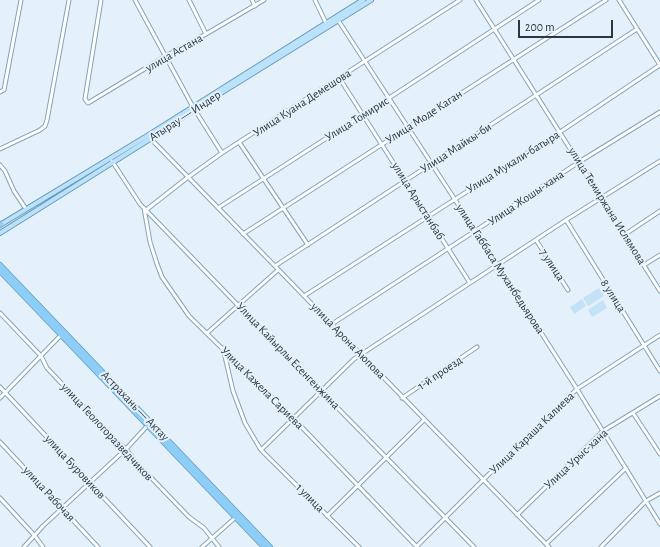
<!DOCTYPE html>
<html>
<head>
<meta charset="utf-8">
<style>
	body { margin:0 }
	#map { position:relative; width:660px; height:547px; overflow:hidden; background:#e4f1fa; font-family:"Alegreya Sans",sans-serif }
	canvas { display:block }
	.scale { position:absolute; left:518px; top:20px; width:95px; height:18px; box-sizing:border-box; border:2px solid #2a373f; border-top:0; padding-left:5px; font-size:12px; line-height:14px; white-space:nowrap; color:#2a373f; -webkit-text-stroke:3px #e4f1fa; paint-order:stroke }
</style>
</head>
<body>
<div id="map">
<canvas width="660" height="547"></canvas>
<div class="scale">200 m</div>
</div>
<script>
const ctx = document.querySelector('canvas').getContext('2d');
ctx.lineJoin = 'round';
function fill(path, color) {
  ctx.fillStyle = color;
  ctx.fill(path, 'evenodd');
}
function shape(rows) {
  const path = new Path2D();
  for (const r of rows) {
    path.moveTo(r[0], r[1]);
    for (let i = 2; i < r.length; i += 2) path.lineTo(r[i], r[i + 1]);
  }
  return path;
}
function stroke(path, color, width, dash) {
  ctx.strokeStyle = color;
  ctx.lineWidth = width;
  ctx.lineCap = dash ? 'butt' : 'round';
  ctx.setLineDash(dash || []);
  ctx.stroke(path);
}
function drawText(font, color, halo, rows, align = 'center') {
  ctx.font = font + ' "Alegreya Sans",sans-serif';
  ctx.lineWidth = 4;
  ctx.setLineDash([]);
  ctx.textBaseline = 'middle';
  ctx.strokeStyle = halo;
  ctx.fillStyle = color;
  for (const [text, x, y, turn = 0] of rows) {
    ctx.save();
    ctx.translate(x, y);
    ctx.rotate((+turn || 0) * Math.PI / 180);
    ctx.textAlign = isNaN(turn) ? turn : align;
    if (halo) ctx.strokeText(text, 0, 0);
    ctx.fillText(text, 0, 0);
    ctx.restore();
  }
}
fill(shape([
	[599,288,604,296,588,306,583,298],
	[582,299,586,306,574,314,570,307],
	[603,300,607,308,592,317,588,310]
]), '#c4e2f7');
const minor = shape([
	[101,0,85,99,88,103,166,56,206,34,264,0],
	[135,0,193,107,222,153],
	[189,0,206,34],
	[252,0,255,6],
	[315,0,326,23],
	[476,0,660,291],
	[619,0,660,65],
	[338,20,519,298,577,389,660,524],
	[340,79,470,283],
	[0,92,4,90,21,0],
	[150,138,549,547],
	[239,142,308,245],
	[0,149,40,130,45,126,47,120,69,0],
	[112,161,140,204,321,391,474,547],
	[0,165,5,171,14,191,26,209],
	[144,208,150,242,157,264,162,277,189,316,293,418,417,547],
	[218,208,389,98,539,0],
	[146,210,187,178,222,153,460,0],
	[566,220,660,371],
	[243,234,606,0],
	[624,235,660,211],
	[536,240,568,290],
	[644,265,660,255],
	[275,266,637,29],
	[304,296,560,132,660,65],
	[0,313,41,356,47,368,116,441,126,449,137,463,189,517,204,528,219,547],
	[332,324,475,231,579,162,660,112],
	[207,333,278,270],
	[223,348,233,391,245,423,261,450,359,547],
	[0,387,150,547],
	[0,398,61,335],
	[402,398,477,347],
	[633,413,660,454],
	[0,442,98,547],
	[261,450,354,359,566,220,660,161],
	[0,498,35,536,43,547],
	[517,515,603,431,660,396],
	[327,516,424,420],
	[546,544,626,468],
	[24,547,43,526,126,449,148,425],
	[202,547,236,517],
	[416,547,483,480,577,389,660,335],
	[601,547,646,501,660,493]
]);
const major = shape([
	[0,225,147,136,363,0],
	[0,233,150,139,195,109,371,0]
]);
const highway = shape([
	[0,225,1,224],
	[0,265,270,547],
	[0,271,264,547]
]);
stroke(minor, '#84a3b8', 5);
stroke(major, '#6a99b7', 6);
stroke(highway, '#6a99b7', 6);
stroke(minor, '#fff', 3);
stroke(major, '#bbe2fb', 4);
stroke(highway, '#8dcef8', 4.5);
drawText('12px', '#2a373f', '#e4f1fa', [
	["улица Астана",174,53,-30],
	["Улица Куана Демешова",302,103,-33],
	["Атырау — Индер",185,116,-33],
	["Улица Моде Каган",424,117,-33],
	["Улица Томирис",357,119,-32],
	["Улица Майкы-би",456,148,-33],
	["Улица Мукали-батыра",513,162,-32],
	["Улица Жошы-хана",526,198,-34],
	["улица Арыстанбаб",418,201,58],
	["улица Темиржана Ислямова",607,206,58],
	["7 улица",552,265,57],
	["улица Габбаса Муханбедьярова",500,269,57],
	["8 улица",613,296,58],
	["улица Арона Аюпова",348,341,46],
	["Улица Кайырлы Есенгенжина",288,356,46],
	["1-й проезд",440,373,-34],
	["Улица Кажела Сариева",262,388,45],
	["Астрахань — Актау",135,406,46],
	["улица Геологоразведчиков",107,432,47],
	["Улица Караша Калиева",532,433,-44],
	["Улица Урыс-хана",576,459,-43],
	["улица Буровиков",75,467,47],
	["улица Рабочая",49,494,47],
	["1 улица",310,498,45]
]);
</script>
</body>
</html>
